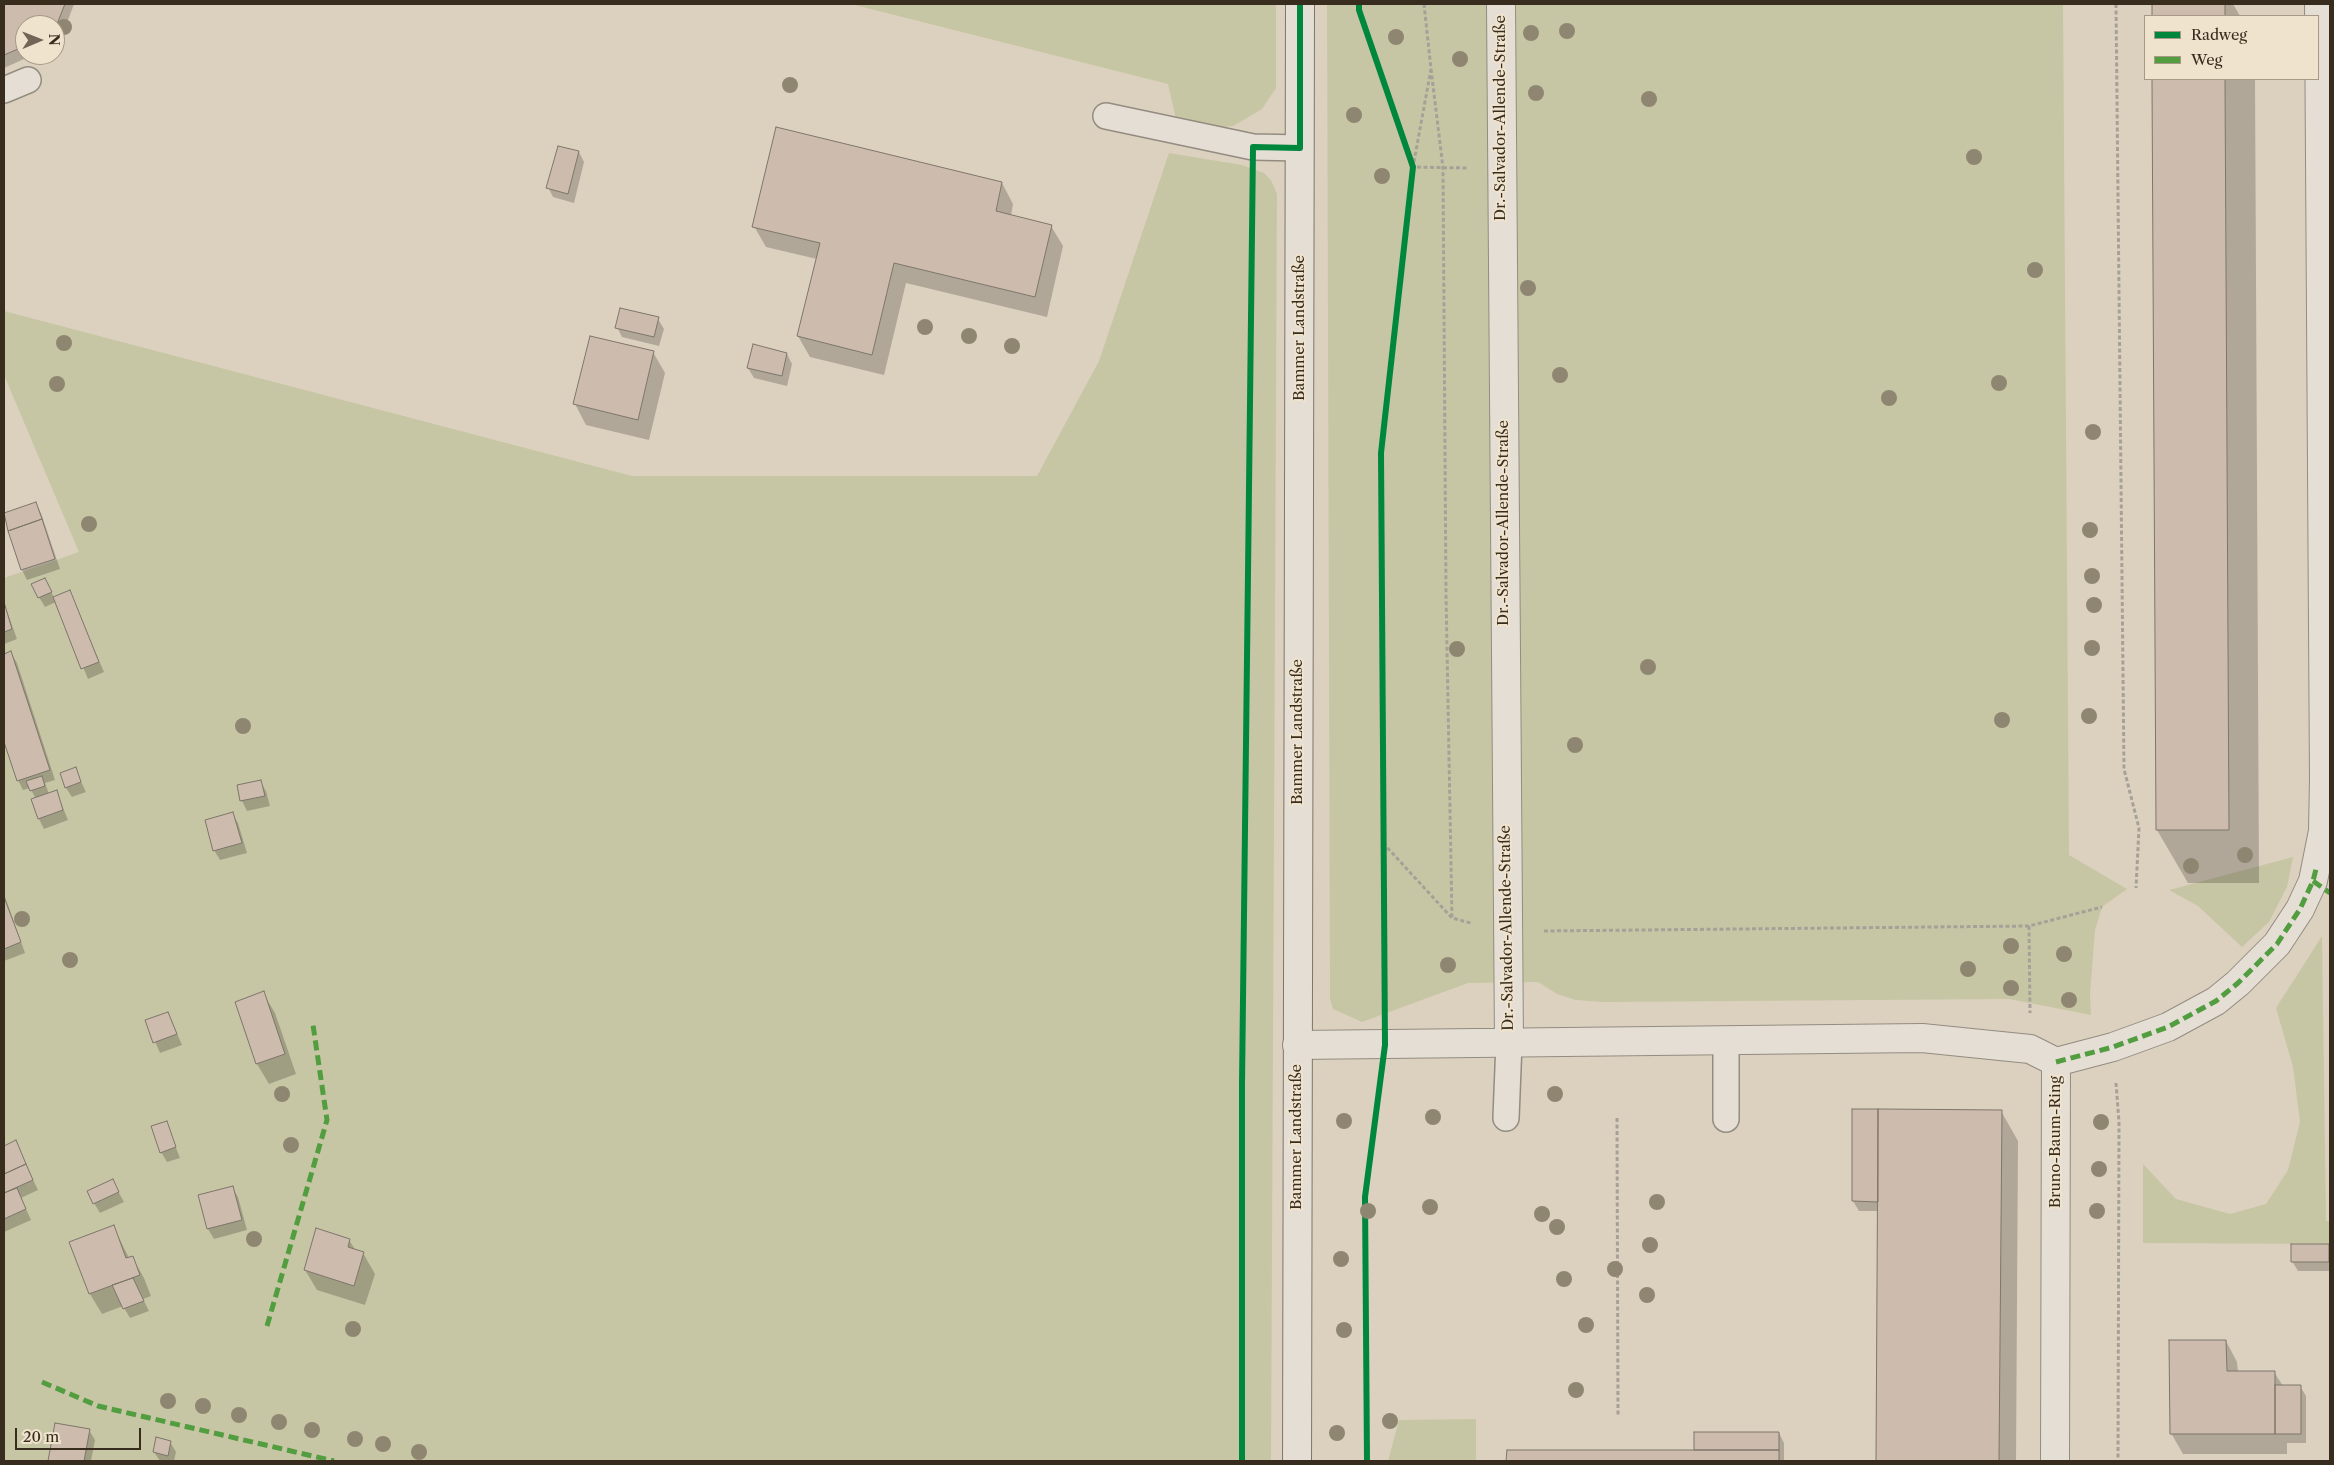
<!DOCTYPE html>
<html>
<head>
<meta charset="utf-8">
<style>
	body { margin:0 }
	#map { position:relative; width:2334px; height:1465px; overflow:hidden; background:#dcd1bf; font-family:"Libre Caslon Text",serif }
	canvas { display:block }
	.frame { position:absolute; inset:0; border:5px solid #372c1d; pointer-events:none }
	.legend { position:absolute; left:2144px; top:15px; width:175px; height:65px; box-sizing:border-box; background:#f0e3ce; border:1px solid #a69a87; margin:0; padding:6px 9px; list-style:none; font-size:15px; color:#372c1d }
	.legend li { display:flex; align-items:center; gap:10px; height:25px }
	.legend b { width:25px; border:1px solid #a69a87 }
	.north { position:absolute; left:15px; top:15px; width:50px; height:50px; box-sizing:border-box; background:#f0e3ce; border:1px solid #a69a87; border-radius:50%; rotate:89deg; font-size:14px; font-weight:700; line-height:20px; text-align:center; color:#372c1d }
	.north::after { content:''; display:block; margin:auto; width:18px; height:22px; background:#716656; clip-path:polygon(50% 0,100% 100%,50% 72%,0 100%) }
	.scale { position:absolute; left:15px; top:1428px; width:126px; height:22px; box-sizing:border-box; border:2px solid #372c1d; border-top:0; padding-left:6px; font-size:15px; line-height:18px; white-space:nowrap; color:#372c1d; -webkit-text-stroke:4px #f0e3ce; paint-order:stroke }
</style>
</head>
<body>
<div id="map">
<canvas width="2334" height="1465"></canvas>
<div class="frame"></div>
<ul class="legend">
<li><b style="height:6px;background:#00873e"></b>Radweg</li>
<li><b style="height:6px;background:#519d3f"></b>Weg</li>
</ul>
<div class="north">N</div>
<div class="scale">20 m</div>
</div>
<script>
const ctx = document.querySelector('canvas').getContext('2d');
ctx.lineJoin = 'round';
function fill(path, color) {
  ctx.fillStyle = color;
  ctx.fill(path, 'evenodd');
}
function shape(rows) {
  const path = new Path2D();
  for (const r of rows) {
    path.moveTo(r[0], r[1]);
    for (let i = 2; i < r.length; i += 2) path.lineTo(r[i], r[i + 1]);
  }
  return path;
}
function stroke(path, color, width, dash) {
  ctx.strokeStyle = color;
  ctx.lineWidth = width;
  ctx.lineCap = dash ? 'butt' : 'round';
  ctx.setLineDash(dash || []);
  ctx.stroke(path);
}
function drawText(font, color, halo, rows, align = 'center') {
  ctx.font = font + ' "Libre Caslon Text",serif';
  ctx.lineWidth = 4;
  ctx.setLineDash([]);
  ctx.textBaseline = 'middle';
  ctx.strokeStyle = halo;
  ctx.fillStyle = color;
  for (const [text, x, y, turn = 0] of rows) {
    ctx.save();
    ctx.translate(x, y);
    ctx.rotate((+turn || 0) * Math.PI / 180);
    ctx.textAlign = isNaN(turn) ? turn : align;
    if (halo) ctx.strokeText(text, 0, 0);
    ctx.fillText(text, 0, 0);
    ctx.restore();
  }
}
fill(shape([
	[851,4,1276,4,1276,88,1262,109,1233,126,1213,128,1176,119,1168,84],
	[1327,4,2063,4,2069,855,2127,889,2102,907,2095,930,2090,994,2091,1015,2009,999,1604,1002,1576,1000,1557,994,1538,982,1468,983,1362,1022,1333,1009,1330,999],
	[1169,153,1242,165,1264,173,1271,180,1277,194,1271,1461,4,1461,4,578,79,552,4,375,4,311,632,476,1037,476,1099,361],
	[2293,857,2287,887,2269,922,2242,947,2198,906,2169,890],
	[2322,936,2326,1221,2330,1221,2330,1244,2143,1243,2143,1164,2176,1199,2230,1214,2266,1204,2288,1170,2300,1122,2293,1067,2276,1008],
	[1476,1419,1476,1461,1388,1461,1399,1420]
]), '#c7c6a4');
fill(shape([
	[4,4,74,4,59,44,55,45,55,25,25,25,25,55,33,55,4,68],
	[2153,4,2233,4,2240,16,2153,16],
	[2153,79,2255,79,2259,883,2188,883,2157,830],
	[579,152,584,162,574,203,553,197,548,187],
	[1002,183,1013,204,1011,216,1051,226,1063,246,1047,317,906,283,884,375,810,357,798,336,817,259,766,247,754,226],
	[658,319,664,329,659,346,622,337,617,327],
	[653,352,665,373,649,440,586,425,575,404],
	[787,354,792,364,787,386,754,378,748,368],
	[36,503,41,513,60,569,27,580,22,570,4,514],
	[50,589,54,598,69,592,104,672,88,679,56,602,45,607,39,597],
	[4,603,17,639,4,644],
	[11,653,17,663,55,780,45,783,49,794,56,791,68,820,44,829,39,819,36,799,30,788,23,790,18,780,4,738,4,655],
	[75,769,86,792,72,797,66,788],
	[260,781,266,791,270,806,247,811,242,801,239,786],
	[232,813,238,823,247,853,220,860,214,850],
	[4,894,25,953,4,961],
	[263,993,275,1013,296,1074,269,1084,257,1064,236,1003],
	[168,1013,182,1045,160,1053,146,1021],
	[2001,1111,2018,1141,2016,1461,1877,1461,1879,1211,1859,1211,1853,1201],
	[166,1122,180,1158,167,1162,161,1152],
	[15,1142,38,1190,21,1198,31,1220,4,1232,4,1147],
	[232,1187,238,1197,247,1230,214,1239,208,1229,200,1196],
	[118,1191,124,1202,100,1213,94,1203],
	[113,1226,129,1258,132,1257,144,1278,151,1296,143,1299,149,1311,130,1318,123,1306,102,1314,90,1294,71,1243],
	[349,1240,356,1251,363,1253,375,1274,365,1305,317,1290,305,1270],
	[2328,1245,2330,1249,2330,1271,2298,1271,2292,1261],
	[2226,1341,2237,1362,2238,1372,2274,1372,2283,1386,2300,1386,2306,1396,2306,1443,2287,1443,2287,1454,2183,1454,2171,1433],
	[89,1430,95,1440,91,1461,50,1461],
	[1779,1433,1784,1443,1784,1461,1508,1461,1508,1451,1696,1451],
	[170,1442,176,1452,174,1461,160,1461,154,1452]
]), '#0003');
const building = shape([
	[4,4,65,4,55,29,55,25,25,25,25,46,4,55,4,4],
	[2152,4,2225,4,2225,16,2152,16,2152,4],
	[2152,79,2225,79,2229,830,2156,830,2152,79],
	[776,127,1002,182,996,211,1052,225,1035,297,894,263,872,355,797,336,820,243,752,227,776,127],
	[558,146,579,151,568,194,546,188,558,146],
	[620,308,659,317,654,337,615,328,620,308],
	[590,336,654,351,638,420,573,404,590,336],
	[753,344,787,353,782,376,747,368,753,344],
	[36,502,42,519,8,531,4,513,36,502],
	[42,519,55,559,21,570,8,531,42,519],
	[45,578,52,592,38,598,31,584,45,578],
	[70,590,99,662,81,669,53,597,70,590],
	[4,602,12,629,4,632,4,602],
	[11,651,50,770,17,781,4,742,4,654,11,651],
	[76,767,81,782,65,788,60,773,76,767],
	[42,776,45,786,30,791,26,781,42,776],
	[261,780,265,796,240,801,237,785,261,780],
	[57,790,63,810,38,819,31,799,57,790],
	[233,812,242,843,213,851,205,820,233,812],
	[4,897,21,942,4,949,4,897],
	[264,991,285,1054,256,1064,235,1002,264,991],
	[168,1012,177,1034,153,1043,145,1020,168,1012],
	[1852,1109,1878,1109,1878,1202,1852,1201,1852,1109],
	[1878,1109,2002,1110,1999,1461,1876,1461,1878,1109],
	[167,1121,176,1147,160,1153,151,1126,167,1121],
	[16,1140,26,1164,4,1174,4,1146,16,1140],
	[26,1164,33,1180,4,1193,4,1174,26,1164],
	[113,1179,119,1192,93,1204,87,1191,113,1179],
	[233,1186,242,1220,207,1229,198,1195,233,1186],
	[17,1188,26,1209,4,1219,4,1193,17,1188],
	[114,1225,126,1258,133,1256,140,1275,89,1294,69,1242,114,1225],
	[316,1228,350,1239,348,1247,364,1252,354,1286,304,1270,316,1228],
	[2291,1244,2329,1244,2329,1262,2291,1262,2291,1244],
	[133,1278,144,1301,123,1309,112,1285,133,1278],
	[2169,1340,2226,1340,2227,1371,2275,1371,2275,1434,2170,1434,2169,1340],
	[2275,1385,2301,1385,2301,1434,2275,1434,2275,1385],
	[55,1423,90,1429,84,1461,48,1461,55,1423],
	[1694,1432,1779,1432,1779,1450,1694,1450,1694,1432],
	[156,1437,171,1441,168,1456,153,1452,156,1437],
	[1507,1450,1779,1450,1779,1461,1506,1461,1507,1450]
]);
fill(building, '#cdbbae');
stroke(building, '#7d766a', 1);
const lane = shape([
	[4,90,28,80],
	[1106,116,1253,147,1300,148],
	[1506,1118,1509,1043],
	[1726,1119,1726,1040]
]);
const street = shape([
	[1501,4,1509,1043],
	[1297,1045,1922,1038,2030,1049,2056,1062],
	[2056,1062,2113,1047,2168,1027,2216,1001,2238,983,2277,944,2300,909,2313,881,2323,831,2324,779,2319,4],
	[2055,1461,2056,1062]
]);
const secondary = shape([
	[1297,1461,1300,4]
]);
stroke(lane, '#938c80', 28);
stroke(street, '#938c80', 30);
stroke(secondary, '#7d766a', 30);
stroke(shape([
	[1424,4,1431,69,1413,167,1467,168],
	[2116,4,2124,769,2139,828,2136,888],
	[1431,69,1443,168,1446,594,1452,918],
	[1383,843,1452,918,1471,923],
	[2029,926,2030,1013],
	[1544,931,2029,926,2102,907],
	[2116,1083,2119,1122,2118,1461],
	[1617,1118,1618,1416]
]), '#a6a198', 3, [4, 2.5]);
stroke(lane, '#e4ded5', 25);
stroke(street, '#e4ded5', 28);
stroke(secondary, '#e4ded5', 28);
stroke(shape([
	[2313,881,2330,893],
	[2056,1062,2113,1047,2168,1027,2216,1001,2238,983,2277,944,2300,909,2313,881,2316,869],
	[267,1326,327,1120,313,1025],
	[42,1382,98,1406,334,1461]
]), '#519d3f', 5, [10, 5]);
stroke(shape([
	[1359,4,1359,10,1413,167,1381,453,1385,1045,1365,1197,1367,1461],
	[1242,1461,1242,1084,1253,147,1300,148,1300,4]
]), '#00873e', 6);
ctx.fillStyle = '#8f8672';
for (const [x, y] of [
	[64,27],
	[1567,31],
	[1531,33],
	[1396,37],
	[1460,59],
	[790,85],
	[1536,93],
	[1649,99],
	[1354,115],
	[1974,157],
	[1382,176],
	[2035,270],
	[1528,288],
	[925,327],
	[969,336],
	[64,343],
	[1012,346],
	[1560,375],
	[1999,383],
	[57,384],
	[1889,398],
	[2093,432],
	[89,524],
	[2090,530],
	[2092,576],
	[2094,605],
	[2092,648],
	[1457,649],
	[1648,667],
	[2089,716],
	[2002,720],
	[243,726],
	[1575,745],
	[2245,855],
	[2191,866],
	[22,919],
	[2011,946],
	[2064,954],
	[70,960],
	[1448,965],
	[1968,969],
	[2011,988],
	[2069,1000],
	[282,1094],
	[1555,1094],
	[1433,1117],
	[1344,1121],
	[2101,1122],
	[291,1145],
	[2099,1169],
	[1657,1202],
	[1430,1207],
	[1368,1211],
	[2097,1211],
	[1542,1214],
	[1557,1227],
	[254,1239],
	[1650,1245],
	[1341,1259],
	[1615,1269],
	[1564,1279],
	[1647,1295],
	[1586,1325],
	[353,1329],
	[1344,1330],
	[1576,1390],
	[168,1401],
	[203,1406],
	[239,1415],
	[1390,1421],
	[279,1422],
	[312,1430],
	[1337,1433],
	[355,1439],
	[383,1444],
	[419,1452]
]) {
  ctx.beginPath();
  ctx.arc(x, y, 8, 0, 2 * Math.PI);
  ctx.fill();
}
drawText('15px', '#372c1d', '#f0e3ce', [
	["Dr.-Salvador-Allende-Straße",1501,118,-90],
	["Bammer Landstraße",1300,328,-90],
	["Dr.-Salvador-Allende-Straße",1504,523,-90],
	["Bammer Landstraße",1298,732,-90],
	["Dr.-Salvador-Allende-Straße",1507,928,-91],
	["Bammer Landstraße",1297,1137,-90],
	["Bruno-Baum-Ring",2056,1142,-90]
]);
</script>
</body>
</html>
